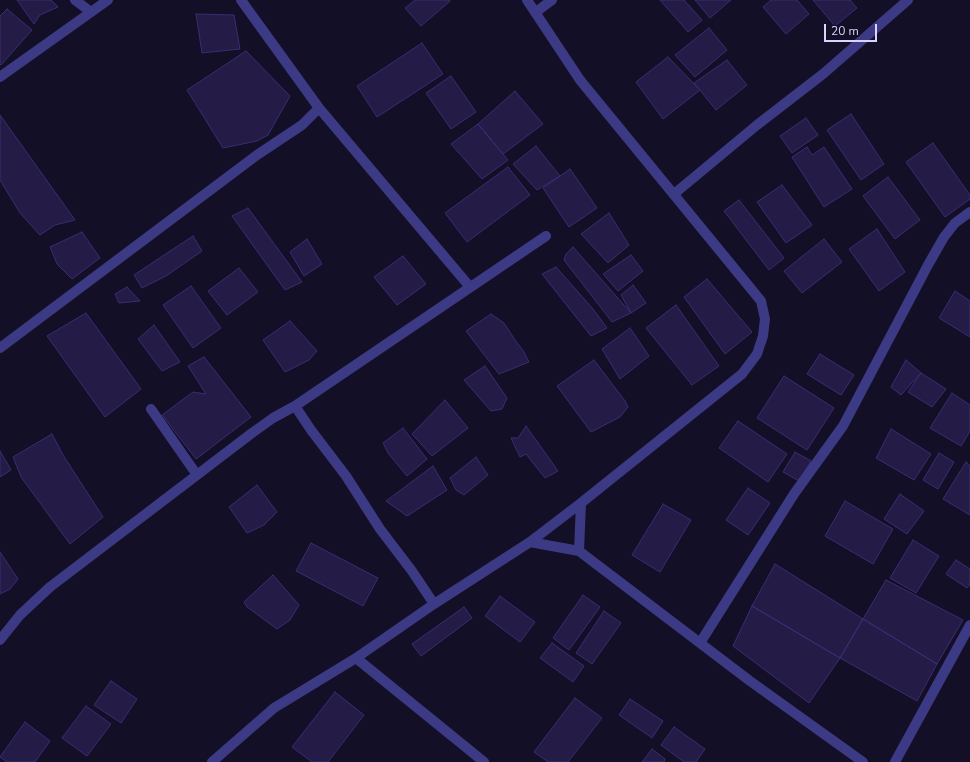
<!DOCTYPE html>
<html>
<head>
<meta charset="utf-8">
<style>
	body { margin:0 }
	#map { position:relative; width:970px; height:762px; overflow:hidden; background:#130f26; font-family:"Nunito Sans",sans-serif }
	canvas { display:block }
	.scale { position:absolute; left:824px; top:24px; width:53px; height:18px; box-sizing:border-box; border:2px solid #d9d4ff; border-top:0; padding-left:5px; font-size:12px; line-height:14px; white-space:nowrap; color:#d9d4ff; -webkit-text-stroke:3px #130f26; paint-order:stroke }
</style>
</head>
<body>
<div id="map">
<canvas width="970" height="762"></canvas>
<div class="scale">20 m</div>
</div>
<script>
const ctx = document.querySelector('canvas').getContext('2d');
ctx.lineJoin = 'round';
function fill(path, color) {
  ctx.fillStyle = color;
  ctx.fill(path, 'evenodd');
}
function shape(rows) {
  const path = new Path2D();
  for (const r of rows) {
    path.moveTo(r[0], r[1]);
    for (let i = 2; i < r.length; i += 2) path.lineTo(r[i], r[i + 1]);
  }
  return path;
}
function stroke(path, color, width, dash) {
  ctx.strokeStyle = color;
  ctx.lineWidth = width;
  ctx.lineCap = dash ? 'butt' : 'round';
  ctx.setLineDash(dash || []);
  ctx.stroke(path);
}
const building = shape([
	[17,0,51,0,58,7,40,15,34,24,17,0],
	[415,0,449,0,450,1,421,26,405,8,415,0],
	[660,0,684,0,702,20,688,32,660,0],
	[695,0,731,0,710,18,695,0],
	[771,0,797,0,809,14,786,34,763,7,771,0],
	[813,0,850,0,857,8,835,26,813,0],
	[7,9,32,30,1,65,0,64,0,16,7,9],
	[196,14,234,15,240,49,202,53,196,14],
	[709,28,727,50,695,77,675,55,709,28],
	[422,43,443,74,377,117,357,86,422,43],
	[246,51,290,96,268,135,257,141,223,148,187,90,246,51],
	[668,57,700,90,663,119,636,82,668,57],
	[727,60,747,85,716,110,694,83,727,60],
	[451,76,476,112,451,129,426,93,451,76],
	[515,91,543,124,503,154,478,124,515,91],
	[851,114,884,164,861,180,827,130,851,114],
	[0,115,75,220,55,225,40,235,20,213,0,180,0,115],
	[806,118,818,135,792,153,780,136,806,118],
	[478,124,508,160,482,179,451,144,478,124],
	[933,143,970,195,970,199,945,217,906,162,933,143],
	[536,146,560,176,537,190,513,164,536,146],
	[807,147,812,155,824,147,852,189,824,207,792,157,807,147],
	[508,167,530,195,467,242,445,213,508,167],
	[570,169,597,208,569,227,543,188,570,169],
	[888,177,920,220,895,239,863,196,888,177],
	[782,185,812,225,786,243,757,202,782,185],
	[739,200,784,258,769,270,724,211,739,200],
	[248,208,302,282,285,290,232,216,248,208],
	[609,213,629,245,608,263,581,234,609,213],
	[877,229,905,272,879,291,849,249,877,229],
	[82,232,100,258,72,279,57,264,50,247,82,232],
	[193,236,202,251,166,276,142,288,134,275,193,236],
	[307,239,322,264,304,276,290,252,307,239],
	[824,239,842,262,802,293,784,271,824,239],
	[573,247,631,313,612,322,564,260,566,254,573,247],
	[631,255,643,271,618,291,603,274,631,255],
	[403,256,426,284,397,305,374,277,403,256],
	[556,267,593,309,607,328,591,336,542,274,556,267],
	[239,268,258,292,227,315,208,291,239,268],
	[707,279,752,332,725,354,684,297,707,279],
	[633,285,646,303,631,313,621,295,633,285],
	[191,286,221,328,193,348,163,305,191,286],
	[127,287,140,301,119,303,115,294,127,287],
	[955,291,970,301,970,337,939,318,955,291],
	[676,305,719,366,692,385,646,328,676,305],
	[86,313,141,389,105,417,47,336,86,313],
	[491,314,504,323,515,340,524,352,529,362,499,374,466,331,491,314],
	[290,321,317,351,309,360,285,372,263,340,290,321],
	[154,325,180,362,162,371,138,339,154,325],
	[630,328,649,356,620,379,602,349,630,328],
	[820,354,854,375,841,395,807,374,820,354],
	[204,357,251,417,196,459,162,415,193,392,206,394,188,366,204,357],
	[594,360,625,401,628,407,620,417,591,432,557,386,594,360],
	[906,360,921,373,901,395,891,387,906,360],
	[485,366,507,398,502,409,491,411,464,380,485,366],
	[921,373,946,389,932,407,908,392,921,373],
	[784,376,834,408,807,450,757,418,784,376],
	[952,393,970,405,970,431,961,446,930,428,952,393],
	[445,400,468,428,432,456,412,434,445,400],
	[738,421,787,454,768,482,719,448,738,421],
	[526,426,558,471,545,478,526,454,520,457,511,438,518,438,526,426],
	[403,428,427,459,407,476,388,453,383,443,403,428],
	[891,429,931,454,914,480,876,458,891,429],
	[52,434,63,455,103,517,70,544,21,477,13,457,52,434],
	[0,451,11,470,0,477,0,451],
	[795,452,811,461,799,481,783,472,795,452],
	[939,453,954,462,938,489,923,480,939,453],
	[476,457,488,475,464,495,456,490,450,478,476,457],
	[966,462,970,466,970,515,943,499,966,462],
	[433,466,447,490,407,516,386,501,433,466],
	[257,485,277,512,264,525,247,533,229,507,257,485],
	[748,488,770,503,748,535,726,520,748,488],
	[900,494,924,511,907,534,884,519,900,494],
	[845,501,893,529,873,564,825,536,845,501],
	[663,504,691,520,660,572,632,555,663,504],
	[913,540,939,556,916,593,890,578,913,540],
	[311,543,378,578,363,606,296,571,311,543],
	[0,552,18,579,10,589,0,594,0,552],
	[956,560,970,569,970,584,967,588,946,574,956,560],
	[775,564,863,619,840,658,752,606,775,564],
	[273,575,299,605,290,620,277,629,247,607,244,602,273,575],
	[886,580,963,620,937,664,863,619,886,580],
	[583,595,600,607,569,650,553,638,583,595],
	[500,596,535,622,520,642,485,616,500,596],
	[752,606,840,658,809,703,733,646,752,606],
	[464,607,472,618,421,656,412,644,464,607],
	[604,611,621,623,592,664,576,653,604,611],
	[863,619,937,664,917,701,840,658,863,619],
	[552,643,584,666,573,682,540,658,552,643],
	[111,681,137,699,121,723,94,705,111,681],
	[335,692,364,715,328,762,312,762,292,747,335,692],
	[575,698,602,718,568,762,548,762,534,752,575,698],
	[630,699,663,721,652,738,619,715,630,699],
	[86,706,111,724,87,756,62,738,86,706],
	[25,722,50,741,35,762,7,762,0,757,25,722],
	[674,727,705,749,696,762,684,762,661,745,674,727],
	[652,749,665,759,664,762,642,762,652,749]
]);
fill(building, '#241b47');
stroke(building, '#3b2d73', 1);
stroke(shape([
	[75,0,91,12],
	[241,0,319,108,470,287],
	[536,12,552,0],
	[0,77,108,0],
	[674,194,757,125,823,74,908,0],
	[0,348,257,155,302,125,319,108],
	[295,406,311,430,346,476,380,529,412,571,434,604],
	[151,409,197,475],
	[530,542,579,551,750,681,863,762],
	[579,551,581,503],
	[0,640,20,615,50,587,252,433,273,418,295,406,546,236],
	[700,643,794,494,843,426,928,265,944,237,955,223,970,212],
	[356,658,484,762],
	[212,762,274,708,356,658,434,604,530,542,581,503,742,374,757,354,763,336,765,319,761,301,580,80,527,0],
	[895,762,970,625]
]), '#3d3a85', 10);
</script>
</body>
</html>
